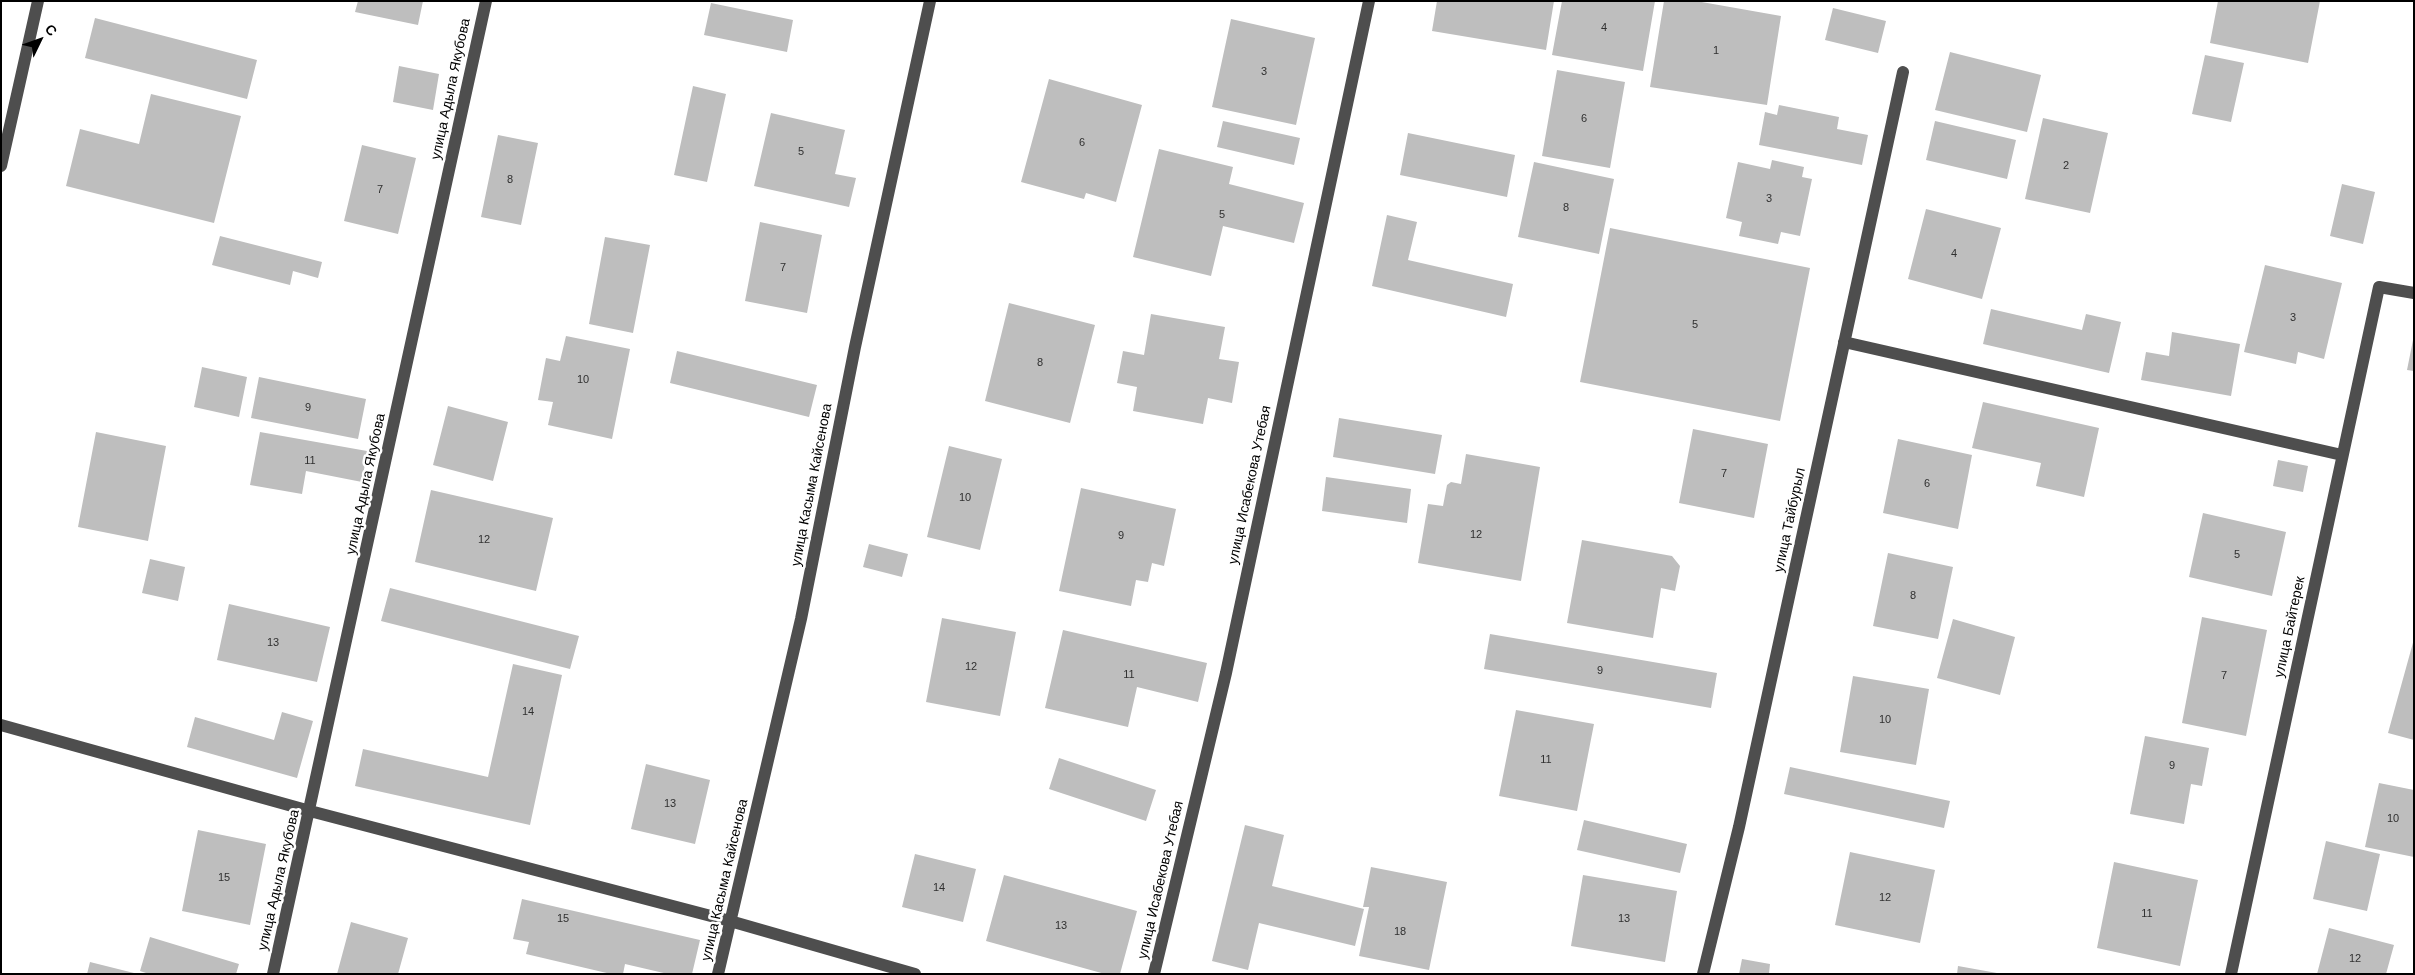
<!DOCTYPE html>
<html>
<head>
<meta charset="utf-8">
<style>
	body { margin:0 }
	#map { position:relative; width:2415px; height:975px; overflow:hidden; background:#fff; font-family:Arial,sans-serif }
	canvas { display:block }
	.frame { position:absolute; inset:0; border:2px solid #000; pointer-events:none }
	.north { position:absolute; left:15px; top:15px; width:50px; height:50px; -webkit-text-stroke:4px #fff; paint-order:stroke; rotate:48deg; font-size:14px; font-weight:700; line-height:20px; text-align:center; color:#000 }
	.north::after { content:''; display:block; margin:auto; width:18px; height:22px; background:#000; clip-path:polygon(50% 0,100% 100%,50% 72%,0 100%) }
</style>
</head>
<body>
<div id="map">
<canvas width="2415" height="975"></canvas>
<div class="frame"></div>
<div class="north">С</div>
</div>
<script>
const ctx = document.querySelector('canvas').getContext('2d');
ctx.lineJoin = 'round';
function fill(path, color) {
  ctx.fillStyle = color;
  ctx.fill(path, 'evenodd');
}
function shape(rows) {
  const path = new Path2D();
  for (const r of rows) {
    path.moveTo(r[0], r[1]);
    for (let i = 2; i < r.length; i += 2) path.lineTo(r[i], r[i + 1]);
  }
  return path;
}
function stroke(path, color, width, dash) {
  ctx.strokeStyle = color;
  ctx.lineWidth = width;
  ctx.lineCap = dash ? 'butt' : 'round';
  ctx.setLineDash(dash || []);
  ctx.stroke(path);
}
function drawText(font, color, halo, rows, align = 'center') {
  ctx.font = font + ' Arial,sans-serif';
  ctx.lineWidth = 5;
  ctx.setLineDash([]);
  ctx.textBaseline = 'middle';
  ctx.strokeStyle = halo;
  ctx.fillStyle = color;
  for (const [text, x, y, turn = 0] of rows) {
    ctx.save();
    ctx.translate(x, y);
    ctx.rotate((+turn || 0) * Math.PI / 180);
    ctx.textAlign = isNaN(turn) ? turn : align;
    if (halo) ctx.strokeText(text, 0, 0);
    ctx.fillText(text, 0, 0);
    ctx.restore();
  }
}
fill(shape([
	[358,1,423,1,418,25,355,12],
	[1437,1,1554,1,1546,50,1432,31],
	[1562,1,1655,1,1643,71,1552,55],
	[1664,1,1696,1,1781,16,1767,105,1650,87],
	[2218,1,2320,1,2308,63,2210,43],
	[711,3,793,20,787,52,704,35],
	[1833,8,1886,21,1878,53,1825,40],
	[95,18,257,60,247,99,85,58],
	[1231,19,1315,38,1296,125,1212,107],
	[1950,52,2041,75,2027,132,1935,110],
	[2205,55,2244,63,2231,122,2192,114],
	[399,66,439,74,433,110,393,102],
	[1557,70,1625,82,1610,168,1542,156],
	[1049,79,1142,105,1116,202,1086,193,1084,199,1021,182],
	[693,86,726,94,707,182,674,175],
	[151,94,241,116,214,223,66,186,80,129,139,144],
	[1779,105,1839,117,1837,129,1868,135,1862,165,1759,145,1765,112,1777,115],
	[771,113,845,130,835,174,856,178,849,207,754,186],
	[2043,118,2108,133,2090,213,2025,199],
	[1223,121,1300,138,1294,165,1217,147],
	[1935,121,2016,140,2007,179,1926,160],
	[1408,133,1515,155,1507,197,1400,175],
	[498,135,538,143,521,225,481,217],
	[362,145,416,158,398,234,344,221],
	[1159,149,1233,167,1229,184,1304,203,1294,243,1223,226,1211,276,1133,257],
	[1772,160,1804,167,1802,177,1812,179,1800,236,1781,232,1778,244,1739,236,1742,222,1726,218,1738,162,1770,169],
	[1534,162,1614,179,1599,254,1518,237],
	[2342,184,2375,192,2363,244,2330,236],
	[1926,209,2001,228,1982,299,1908,279],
	[1387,215,1417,222,1408,260,1513,284,1506,317,1372,286],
	[760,222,822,235,807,313,745,301],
	[1610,228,1810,268,1780,421,1580,382],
	[220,236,322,262,318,278,293,271,290,285,212,265],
	[605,237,650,245,633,333,589,324],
	[2265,265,2342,283,2324,359,2298,352,2296,364,2244,352],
	[1009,303,1095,325,1070,423,985,401],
	[1991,309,2082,330,2086,314,2121,322,2109,373,1983,344],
	[1151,314,1225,327,1219,359,1239,362,1232,403,1208,398,1203,424,1133,411,1137,387,1117,383,1123,351,1144,355],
	[2172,332,2240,344,2231,396,2141,380,2146,352,2169,356],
	[566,336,630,349,612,439,548,425,553,402,538,400,546,358,560,361],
	[2413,340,2414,340,2414,371,2407,370],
	[677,351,817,385,809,417,670,383],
	[202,367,247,377,239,417,194,407],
	[259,377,366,399,358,439,251,418],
	[1983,402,2099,428,2084,497,2036,486,2041,463,1972,448],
	[448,406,508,422,493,481,433,465],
	[1339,418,1442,435,1435,474,1333,457],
	[1693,429,1768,444,1754,518,1679,503],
	[96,432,166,446,148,541,78,527],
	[260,432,367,451,362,482,306,471,302,494,250,485],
	[1898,439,1972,455,1958,529,1883,513],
	[949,446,1002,459,980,550,927,537],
	[1466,454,1540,467,1521,581,1418,563,1428,504,1443,506,1447,485,1451,482,1461,484],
	[2278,460,2308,466,2303,492,2273,486],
	[1326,477,1411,489,1407,523,1322,511],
	[1081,488,1176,509,1164,566,1152,563,1148,582,1136,580,1131,606,1059,591],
	[431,490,553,518,536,591,415,562],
	[2203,513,2286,532,2272,596,2189,577],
	[1582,540,1672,556,1680,566,1675,591,1661,588,1653,638,1567,623],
	[869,544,908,554,902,577,863,567],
	[1888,553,1953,567,1938,639,1873,626],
	[150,559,185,567,178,601,142,593],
	[390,588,579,636,570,669,381,621],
	[229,604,330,627,317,682,217,660],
	[2202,617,2267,630,2246,736,2182,723],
	[942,618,1016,632,1000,716,926,702],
	[1953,619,2015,637,2000,695,1937,678],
	[1063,630,1207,663,1198,702,1137,687,1128,727,1045,708],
	[1490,634,1717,673,1711,708,1484,669],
	[2414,639,2414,740,2388,733],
	[513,664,562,675,530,825,355,786,363,749,488,777],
	[1853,676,1929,689,1916,765,1840,752],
	[1516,710,1594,724,1577,811,1499,796],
	[282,712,313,721,297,778,187,747,195,717,274,740],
	[2145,736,2209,748,2202,786,2191,784,2184,824,2130,814],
	[1059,758,1156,790,1146,821,1049,789],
	[646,764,710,780,695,844,631,829],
	[1790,767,1950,801,1944,828,1784,794],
	[2379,783,2414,790,2414,857,2365,847],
	[1584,820,1687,844,1680,873,1577,850],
	[1245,825,1284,835,1272,886,1364,909,1355,946,1259,923,1248,970,1212,961],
	[198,830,266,844,250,925,182,911],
	[2326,841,2380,854,2367,911,2313,899],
	[1850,852,1935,870,1920,943,1835,925],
	[915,854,976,869,963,922,902,907],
	[2114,862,2198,880,2180,966,2097,948],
	[1371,867,1447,882,1429,970,1359,956,1369,907,1363,907],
	[1004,875,1137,911,1120,974,1105,974,986,941],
	[1583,875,1677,891,1665,962,1571,946],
	[522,899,700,940,692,974,668,974,625,964,623,974,611,974,526,954,529,942,513,939],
	[351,922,408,938,398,974,337,974],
	[2329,928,2394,945,2386,974,2317,974],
	[150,937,239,964,236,974,149,974,140,971],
	[1742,959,1770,964,1769,974,1739,974],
	[90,962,134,973,134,974,87,974],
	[1958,966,1997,973,1997,974,1957,974]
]), '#bebebe');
stroke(shape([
	[1,166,38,1],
	[1844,342,2342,455],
	[1,725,310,811,730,921,915,974],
	[273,974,486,1],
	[718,974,801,619,855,347,930,1],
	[1154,974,1226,673,1369,1],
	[1703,974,1739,827,1903,72],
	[2231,974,2379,287,2414,293]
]), '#4e4e4e', 12);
drawText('11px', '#303030', null, [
	["4",1604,28],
	["1",1716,51],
	["3",1264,72],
	["6",1584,119],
	["6",1082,143],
	["5",801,152],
	["2",2066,166],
	["8",510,180],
	["7",380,190],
	["3",1769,199],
	["8",1566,208],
	["5",1222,215],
	["4",1954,254],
	["7",783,268],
	["3",2293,318],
	["5",1695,325],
	["8",1040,363],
	["10",583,380],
	["9",308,408],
	["11",310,461],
	["7",1724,474],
	["6",1927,484],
	["10",965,498],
	["12",1476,535],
	["9",1121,536],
	["12",484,540],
	["5",2237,555],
	["8",1913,596],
	["13",273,643],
	["12",971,667],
	["9",1600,671],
	["11",1129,675],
	["7",2224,676],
	["14",528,712],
	["10",1885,720],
	["11",1546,760],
	["9",2172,766],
	["13",670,804],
	["10",2393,819],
	["15",224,878],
	["14",939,888],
	["12",1885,898],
	["11",2147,914],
	["15",563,919],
	["13",1624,919],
	["13",1061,926],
	["18",1400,932],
	["12",2355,959]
]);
drawText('14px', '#000', '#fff', [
	["улица Адыла Якубова",451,89,-78],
	["улица Адыла Якубова",366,484,-78],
	["улица Касыма Кайсенова",812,485,-79],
	["улица Исабекова Утебая",1250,485,-78],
	["улица Тайбурыл",1790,520,-78],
	["улица Байтерек",2290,627,-78],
	["улица Адыла Якубова",279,880,-77],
	["улица Касыма Кайсенова",725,880,-77],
	["улица Исабекова Утебая",1161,880,-77]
]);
</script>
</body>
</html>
